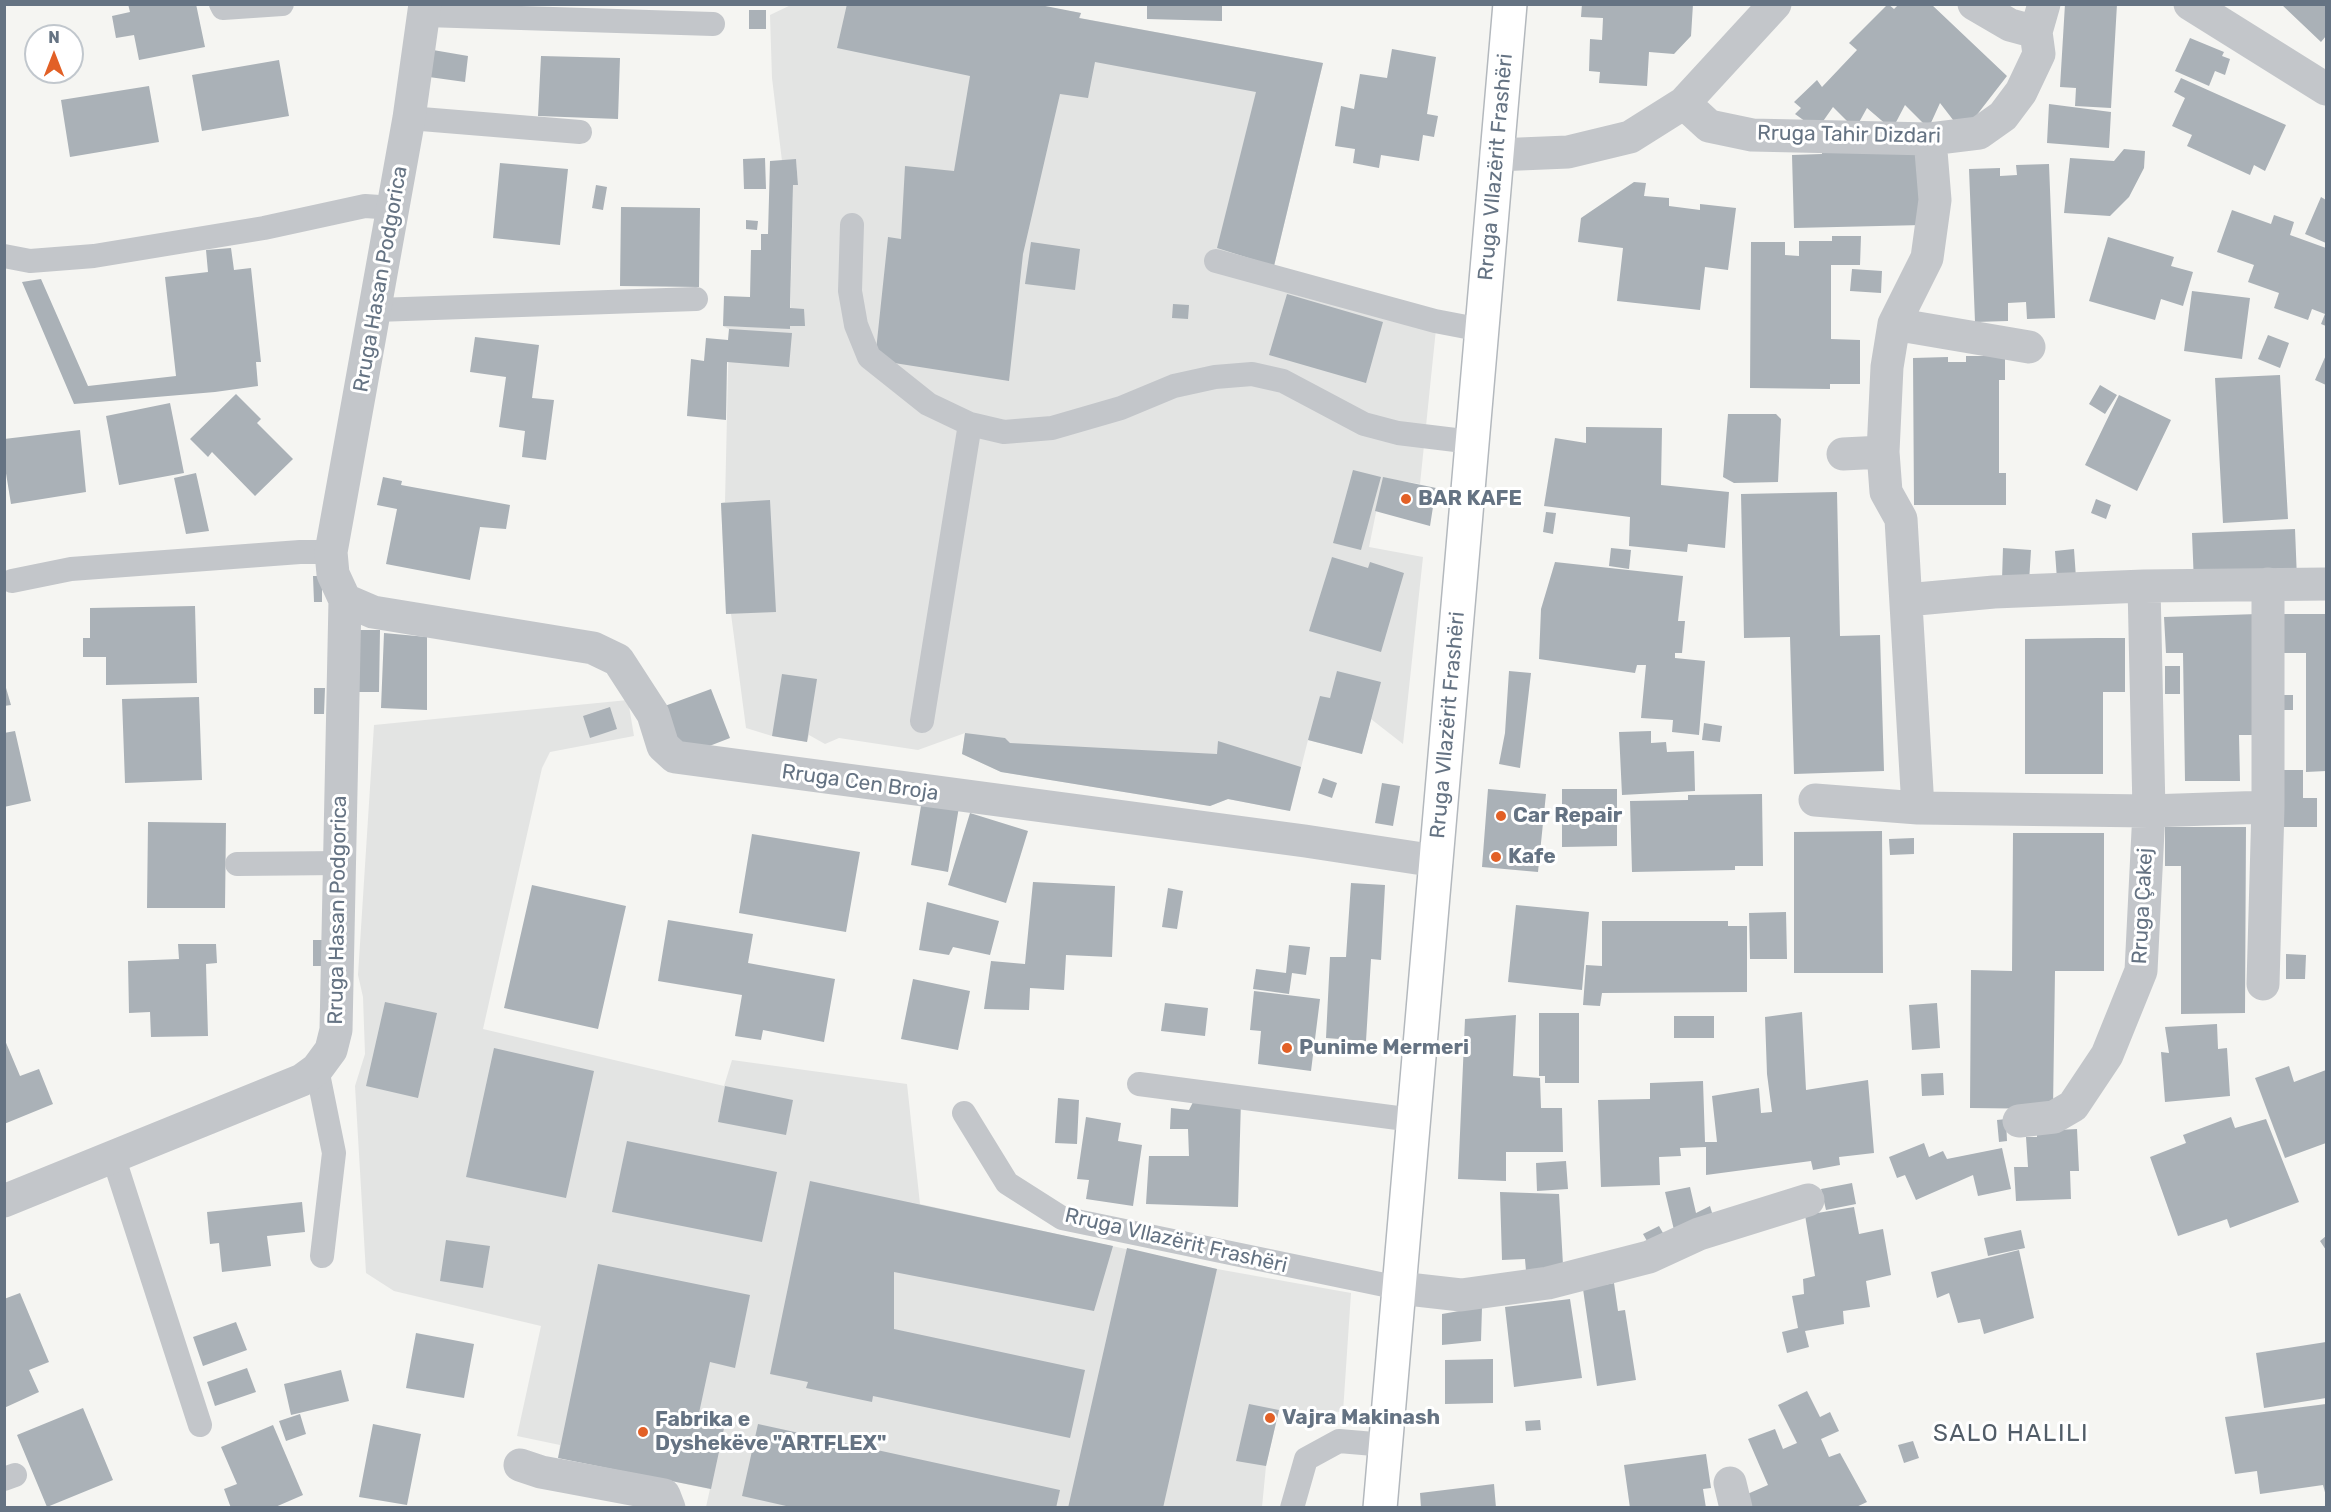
<!DOCTYPE html>
<html>
<head>
<meta charset="utf-8">
<style>
	body { margin:0 }
	#map { position:relative; width:2331px; height:1512px; overflow:hidden; background:#f5f5f2; font-family:Rubik,sans-serif }
	canvas { display:block }
	.frame { position:absolute; inset:0; border:6px solid #657383; pointer-events:none }
	.north { position:absolute; left:24px; top:24px; width:60px; height:60px; box-sizing:border-box; background:#fff; border:2px solid #c1c7cd; border-radius:50%; rotate:0deg; font-size:16px; font-weight:700; line-height:24px; text-align:center; color:#657383 }
	.north::after { content:''; display:block; margin:auto; width:21px; height:27px; background:#e26026; clip-path:polygon(50% 0,100% 100%,50% 72%,0 100%) }
</style>
</head>
<body>
<div id="map">
<canvas width="2331" height="1512"></canvas>
<div class="frame"></div>
<div class="north">N</div>
</div>
<script>
const ctx = document.querySelector('canvas').getContext('2d');
ctx.lineJoin = 'round';
function fill(path, color) {
  ctx.fillStyle = color;
  ctx.fill(path, 'evenodd');
}
function shape(rows) {
  const path = new Path2D();
  for (const r of rows) {
    path.moveTo(r[0], r[1]);
    for (let i = 2; i < r.length; i += 2) path.lineTo(r[i], r[i + 1]);
  }
  return path;
}
function stroke(path, color, width, dash) {
  ctx.strokeStyle = color;
  ctx.lineWidth = width;
  ctx.lineCap = dash ? 'butt' : 'round';
  ctx.setLineDash(dash || []);
  ctx.stroke(path);
}
function drawText(font, color, halo, rows, align = 'center') {
  ctx.font = font + ' Rubik,sans-serif';
  ctx.lineWidth = 6;
  ctx.setLineDash([]);
  ctx.textBaseline = 'middle';
  ctx.strokeStyle = halo;
  ctx.fillStyle = color;
  for (const [text, x, y, turn = 0] of rows) {
    ctx.save();
    ctx.translate(x, y);
    ctx.rotate((+turn || 0) * Math.PI / 180);
    ctx.textAlign = isNaN(turn) ? turn : align;
    if (halo) ctx.strokeText(text, 0, 0);
    ctx.fillText(text, 0, 0);
    ctx.restore();
  }
}
fill(shape([
	[793,4,1035,5,1081,13,1080,18,1323,63,1274,266,1436,329,1420,484,1383,478,1369,547,1423,557,1403,744,1371,719,1362,754,1308,740,1290,811,1228,799,1210,806,1001,772,962,754,965,733,918,750,839,738,825,744,809,735,807,742,772,736,746,728,731,614,726,614,721,503,725,502,729,329,723,326,790,328,793,185,798,185,796,160,782,161,772,78,770,15],
	[628,700,634,736,550,752,542,768,483,1029,724,1086,732,1060,907,1084,920,1204,1217,1269,1351,1293,1343,1412,1279,1410,1266,1466,1262,1507,706,1507,710,1489,558,1458,560,1445,517,1436,541,1326,394,1291,366,1273,355,1086,365,1054,363,997,358,975,374,725]
]), '#e3e4e3');
fill(shape([
	[128,4,196,4,205,47,139,60,134,35,116,38,112,16,130,12],
	[847,4,1035,4,1081,13,1079,18,1323,63,1274,266,1217,248,1256,92,1095,62,1088,98,1060,94,1023,254,1009,381,875,360,888,237,901,239,905,166,954,171,970,76,837,48],
	[1147,4,1222,4,1222,21,1147,19],
	[1582,4,1693,4,1691,36,1674,54,1649,52,1647,86,1599,83,1600,72,1589,71,1590,39,1602,40,1603,18,1581,17],
	[1888,4,1894,9,1899,4,1931,4,2007,76,1969,125,1957,125,1940,103,1930,125,1925,125,1905,105,1894,126,1888,126,1867,108,1857,126,1852,126,1833,107,1819,127,1813,127,1795,114,1801,108,1794,102,1817,80,1822,87,1857,50,1849,43],
	[2065,4,2117,4,2111,108,2075,106,2076,88,2060,87],
	[2281,4,2326,4,2326,36,2321,42],
	[749,10,766,10,766,29,749,29],
	[2190,38,2224,52,2222,56,2230,59,2225,75,2215,71,2209,86,2175,71],
	[1392,49,1436,57,1427,114,1438,116,1434,137,1423,135,1419,161,1381,155,1379,168,1353,163,1355,149,1335,146,1341,106,1354,109,1360,74,1387,78],
	[433,50,468,56,465,82,429,77],
	[541,56,620,58,618,119,538,116],
	[279,60,289,116,202,131,192,75],
	[2181,78,2286,125,2265,171,2254,165,2250,175,2187,146,2192,135,2172,126,2185,98,2174,92],
	[149,86,159,142,70,157,61,100],
	[2049,104,2111,112,2109,148,2047,143],
	[1822,146,1921,151,1923,225,1794,228,1792,155,1822,154],
	[2124,149,2145,151,2144,168,2129,197,2110,216,2064,213,2070,158,2114,161],
	[765,158,766,189,744,189,743,159],
	[796,159,798,185,793,185,790,308,804,309,805,326,790,326,790,329,723,326,724,296,750,297,751,250,761,250,761,234,768,234,770,161],
	[500,163,568,169,560,245,493,238],
	[2049,164,2055,318,2027,319,2026,302,2008,303,2008,321,1975,322,1969,169,2000,168,2000,176,2017,175,2016,165],
	[1634,182,1646,183,1644,196,1669,198,1669,206,1700,210,1700,204,1736,208,1728,270,1705,267,1700,310,1617,301,1623,248,1578,242,1581,218],
	[596,185,607,187,603,210,592,208],
	[2321,197,2326,200,2326,243,2305,234],
	[621,207,700,208,699,287,620,286],
	[2232,210,2271,224,2274,215,2294,222,2290,235,2326,248,2326,326,2321,324,2325,314,2312,309,2308,320,2274,308,2279,293,2248,282,2254,265,2217,252],
	[746,220,758,221,757,230,746,229],
	[1832,236,1861,236,1860,265,1831,265,1831,339,1860,340,1860,384,1830,384,1830,389,1750,388,1751,242,1785,242,1785,255,1799,256,1799,241,1832,241],
	[2108,237,2174,257,2171,266,2193,272,2183,306,2161,299,2155,320,2089,301],
	[1031,242,1080,249,1075,290,1025,284],
	[231,248,234,270,251,268,261,362,256,362,258,386,215,392,74,404,22,282,41,279,88,386,176,376,165,277,208,272,206,250],
	[1852,269,1882,271,1881,293,1850,291],
	[2192,291,2250,298,2242,359,2184,351],
	[1287,294,1383,322,1366,383,1269,355],
	[1173,304,1189,305,1188,319,1172,318],
	[729,329,792,333,789,367,727,362,726,420,687,416,691,359,704,361,706,338,728,340],
	[2268,335,2289,343,2280,368,2258,359],
	[475,337,539,345,532,398,554,400,546,460,522,457,525,431,499,427,506,377,470,372],
	[2326,355,2326,385,2315,380],
	[1966,356,2005,356,2005,380,1999,380,1999,473,2006,473,2006,505,1914,505,1913,358,1948,357,1948,362,1966,362],
	[2280,375,2288,519,2223,523,2215,378],
	[2100,385,2117,395,2105,414,2089,404],
	[236,394,261,419,257,423,293,459,255,496,212,452,208,457,190,439],
	[2119,395,2171,420,2137,491,2085,465],
	[170,403,184,473,119,485,106,416],
	[1728,414,1776,414,1781,419,1778,482,1734,483,1723,477],
	[1586,427,1662,428,1661,485,1729,492,1725,548,1688,544,1687,552,1629,546,1630,517,1544,506,1555,438,1586,443],
	[80,430,86,492,11,504,4,461,4,439],
	[1353,470,1381,477,1361,550,1333,543],
	[196,473,209,531,186,534,174,478],
	[383,477,402,481,401,485,510,505,506,529,480,527,470,580,386,564,397,509,377,505],
	[1383,477,1436,488,1430,526,1375,511],
	[1837,492,1840,636,1880,635,1884,771,1794,774,1790,637,1744,638,1741,494],
	[2096,499,2111,505,2106,519,2091,513],
	[770,500,776,612,726,614,721,503],
	[1546,512,1556,513,1553,534,1543,532],
	[2295,529,2297,579,2194,584,2192,533],
	[1611,548,1631,550,1629,569,1609,566],
	[2003,548,2031,550,2029,582,2002,580],
	[2074,549,2076,578,2057,580,2055,551],
	[1332,557,1368,568,1370,562,1404,573,1381,652,1309,631],
	[1555,562,1683,576,1678,621,1685,621,1682,653,1675,653,1675,658,1705,661,1699,735,1672,732,1673,720,1641,718,1646,665,1637,665,1635,673,1539,659,1541,609],
	[313,576,322,576,322,602,314,602],
	[195,606,197,683,106,685,106,657,83,657,83,638,90,638,90,608],
	[2258,614,2260,735,2239,735,2240,781,2185,781,2183,653,2166,653,2164,617],
	[2276,614,2326,614,2326,771,2306,772,2306,653,2276,653],
	[355,630,380,630,379,692,354,692],
	[384,633,427,637,427,710,381,708],
	[2097,638,2125,638,2125,692,2103,692,2103,774,2025,774,2025,639],
	[2165,666,2180,666,2180,694,2165,694],
	[1337,671,1381,682,1362,754,1308,740,1320,696,1330,698],
	[1509,671,1531,673,1520,768,1499,764,1505,733],
	[782,674,817,679,807,742,772,736],
	[4,681,11,705,4,706],
	[314,688,325,688,324,714,314,714],
	[711,689,730,738,681,757,662,707],
	[2281,695,2293,695,2293,710,2280,710],
	[199,697,202,780,125,783,122,699],
	[610,707,617,729,590,738,583,716],
	[1704,723,1722,726,1720,742,1702,740],
	[15,731,31,801,4,807,4,733],
	[1651,731,1651,743,1666,742,1667,752,1694,751,1695,791,1622,795,1619,732],
	[965,733,1005,738,1010,743,1217,754,1218,741,1301,767,1290,811,1228,799,1210,806,1001,772,962,754],
	[2279,770,2303,770,2303,798,2317,798,2317,827,2279,827],
	[1323,778,1337,783,1332,798,1318,793],
	[1382,783,1400,786,1393,826,1375,823],
	[1488,789,1546,794,1538,872,1482,867],
	[1562,789,1617,789,1617,846,1562,847],
	[1762,794,1763,866,1735,866,1735,870,1632,872,1630,801,1688,800,1688,795],
	[922,800,959,807,948,872,911,865],
	[970,813,1028,831,1006,903,948,885],
	[148,822,226,823,225,908,147,908],
	[2165,827,2246,827,2245,1013,2181,1014,2181,866,2165,866],
	[1882,831,1883,973,1794,973,1794,832],
	[2013,833,2104,833,2104,971,2055,971,2053,1109,1970,1108,1971,970,2012,971],
	[752,834,860,852,846,932,739,913],
	[1914,838,1914,854,1890,855,1889,839],
	[1033,882,1115,886,1112,957,1066,955,1064,990,1030,988,1029,1010,984,1009,991,961,1025,964],
	[1351,883,1385,885,1381,960,1371,959,1366,1041,1326,1038,1330,957,1346,957],
	[532,885,626,906,598,1029,504,1008],
	[1168,888,1183,891,1177,929,1162,927],
	[927,902,999,921,990,955,953,947,949,955,919,950],
	[1516,905,1589,912,1582,990,1508,982],
	[1786,912,1787,959,1750,959,1749,913],
	[668,920,753,934,748,963,835,979,824,1042,763,1030,761,1040,735,1036,742,995,658,981],
	[1602,921,1728,921,1728,926,1747,926,1747,992,1602,993,1600,1006,1583,1005,1586,965,1602,966],
	[313,940,323,940,322,966,313,966],
	[178,944,216,944,217,963,206,964,208,1036,151,1037,150,1012,129,1013,128,961,179,959],
	[1289,945,1310,947,1306,975,1292,973,1289,994,1253,989,1256,969,1286,973],
	[2286,954,2306,955,2305,979,2286,979],
	[913,979,970,991,958,1050,901,1039],
	[1254,991,1320,999,1311,1071,1258,1064,1261,1031,1250,1030],
	[385,1002,437,1013,418,1098,366,1086],
	[1165,1003,1208,1008,1205,1036,1161,1031],
	[1937,1003,1940,1048,1912,1050,1909,1005],
	[1802,1012,1806,1090,1868,1080,1874,1153,1839,1157,1840,1165,1813,1170,1811,1161,1706,1175,1706,1147,1680,1148,1681,1156,1659,1157,1660,1185,1601,1187,1598,1100,1650,1099,1650,1083,1703,1081,1705,1142,1717,1142,1712,1096,1759,1088,1761,1113,1772,1112,1767,1074,1765,1017],
	[1539,1013,1579,1013,1579,1083,1545,1083,1545,1076,1539,1076],
	[1516,1015,1513,1076,1540,1078,1541,1108,1562,1108,1563,1152,1506,1152,1506,1181,1458,1179,1465,1019],
	[1674,1016,1714,1016,1714,1038,1674,1038],
	[2217,1024,2218,1049,2227,1048,2230,1096,2165,1102,2161,1052,2169,1053,2165,1027],
	[4,1038,20,1076,39,1069,53,1104,4,1124],
	[494,1048,594,1071,566,1198,466,1177],
	[2289,1066,2294,1082,2326,1070,2326,1143,2285,1158,2255,1078],
	[1943,1073,1944,1095,1922,1096,1921,1074],
	[725,1086,793,1100,786,1135,718,1122],
	[1058,1098,1079,1100,1077,1144,1055,1143],
	[1195,1098,1241,1100,1238,1207,1146,1204,1149,1156,1189,1156,1188,1129,1170,1129,1171,1108,1189,1110],
	[1086,1117,1121,1123,1118,1141,1142,1145,1133,1206,1086,1199,1089,1180,1077,1179],
	[2231,1117,2235,1128,2266,1119,2299,1202,2230,1228,2227,1219,2178,1236,2150,1157,2186,1143,2183,1135],
	[2006,1119,2007,1141,1999,1142,1997,1120],
	[2077,1129,2079,1171,2070,1171,2071,1199,2016,1201,2014,1167,2028,1167,2026,1137,2037,1137,2037,1131],
	[627,1141,777,1172,762,1242,612,1212],
	[1924,1143,1929,1157,1943,1151,1947,1159,2002,1148,2011,1189,1978,1196,1973,1175,1916,1200,1905,1175,1897,1178,1889,1157],
	[1566,1161,1568,1189,1537,1191,1536,1163],
	[810,1181,1113,1246,1094,1311,894,1272,894,1329,1085,1370,1070,1438,873,1396,872,1402,806,1388,808,1382,770,1374],
	[1852,1183,1856,1204,1826,1210,1821,1189],
	[1690,1187,1696,1213,1710,1206,1713,1216,1674,1230,1665,1192],
	[1500,1192,1559,1194,1563,1265,1526,1271,1525,1259,1502,1260],
	[302,1202,305,1232,267,1236,271,1266,222,1272,219,1243,210,1244,207,1212],
	[1854,1207,1859,1234,1883,1229,1891,1275,1866,1281,1870,1307,1843,1311,1844,1324,1805,1331,1809,1347,1787,1353,1782,1332,1798,1328,1792,1296,1804,1294,1803,1279,1815,1276,1805,1215],
	[1659,1226,1663,1233,1647,1241,1643,1234],
	[2021,1230,2025,1248,1988,1256,1984,1238],
	[2326,1236,2326,1250,2320,1241],
	[446,1240,490,1246,483,1288,440,1281],
	[1127,1248,1217,1269,1163,1508,1068,1508],
	[2019,1250,2034,1318,1984,1334,1980,1319,1958,1323,1949,1293,1937,1298,1931,1272],
	[598,1264,750,1295,735,1368,710,1362,699,1413,726,1419,711,1489,558,1458],
	[1614,1283,1618,1311,1625,1310,1636,1380,1597,1386,1583,1289],
	[20,1293,49,1362,29,1370,39,1392,4,1408,4,1299],
	[1570,1299,1582,1378,1514,1387,1505,1307],
	[1482,1307,1481,1341,1442,1345,1442,1314],
	[236,1322,247,1350,203,1366,193,1337],
	[416,1333,474,1344,464,1398,406,1388],
	[2326,1342,2326,1398,2264,1408,2256,1353],
	[1493,1359,1493,1403,1445,1404,1445,1360],
	[247,1368,256,1392,215,1406,207,1382],
	[341,1370,349,1401,291,1415,284,1384],
	[1807,1391,1820,1417,1830,1412,1839,1431,1821,1439,1829,1457,1840,1453,1867,1502,1854,1508,1751,1508,1745,1495,1768,1485,1748,1439,1775,1429,1783,1449,1797,1443,1778,1405],
	[1249,1404,1279,1410,1266,1466,1236,1461],
	[2326,1404,2326,1496,2323,1485,2260,1494,2257,1471,2235,1474,2225,1417],
	[83,1408,113,1480,47,1507,17,1435],
	[300,1414,306,1434,286,1441,279,1421],
	[1540,1420,1541,1430,1526,1431,1525,1421],
	[373,1424,421,1434,407,1505,359,1497],
	[758,1424,1060,1490,1056,1508,795,1508,742,1496],
	[273,1425,303,1495,273,1508,231,1508,224,1489,237,1484,221,1447],
	[1913,1441,1919,1458,1904,1463,1898,1445],
	[1706,1454,1711,1488,1703,1489,1706,1508,1630,1508,1624,1465],
	[1494,1484,1496,1508,1421,1508,1420,1493]
]), '#aab1b7');
const secondary = shape([
	[1380,1508,1510,4]
]);
stroke(secondary, '#b3b8bd', 36);
stroke(shape([
	[221,4,223,8,282,4],
	[425,15,713,24],
	[409,118,580,132],
	[852,225,850,291,856,325,869,357,928,404,970,424,1004,432,1052,428,1121,408,1174,386,1215,377,1252,374,1283,381,1364,424,1398,433,1472,442],
	[4,256,30,261,94,256,264,228,365,206,394,208],
	[1216,261,1435,321,1482,330],
	[376,310,696,299],
	[12,581,71,569,300,552,331,552],
	[922,721,970,424],
	[237,864,340,863],
	[317,1069,334,1153,322,1256],
	[1139,1084,1413,1120],
	[964,1113,1007,1183,1062,1218,1399,1288],
	[114,1159,200,1425],
	[4,1479,15,1475],
	[1292,1508,1306,1459,1339,1441,1386,1445]
]), '#c3c6ca', 24);
stroke(shape([
	[1974,4,2010,25,2036,32],
	[2190,4,2326,89],
	[1684,103,1709,126,1752,135,1930,139,1979,133,2003,116,2021,92,2039,54,2036,32,2044,4],
	[1496,155,1568,152,1630,137,1684,103,1775,4],
	[1894,324,2029,347],
	[1883,452,1887,367,1894,324,1927,258,1935,200,1930,139],
	[1843,454,1883,452,1886,492,1901,519,1918,808],
	[345,600,373,612,593,648,618,660,653,714,663,746,675,757,1305,841,1436,861],
	[1906,600,1994,592,2144,586,2326,584],
	[1815,800,1918,808,2149,811,2268,807],
	[2263,984,2268,807,2268,584],
	[2019,1121,2054,1117,2073,1106,2107,1055,2141,971,2149,811,2144,586],
	[4,1201,302,1080,317,1069,331,1050,336,1030,345,600,333,574,331,552,409,118,425,4],
	[1399,1288,1461,1295,1548,1283,1649,1257,1699,1234,1808,1200],
	[520,1465,541,1472,664,1495,669,1508],
	[1730,1483,1736,1508]
]), '#c3c6ca', 33);
stroke(secondary, '#fff', 33);
for (const [x, y, r, color] of [
	[1406,499,6,"#e26026"],
	[1501,816,6,"#e26026"],
	[1496,857,6,"#e26026"],
	[1287,1048,6,"#e26026"],
	[1270,1418,6,"#e26026"],
	[643,1432,6,"#e26026"]
]) {
  const dot = new Path2D();
  dot.arc(x, y, r, 0, 2 * Math.PI);
  ctx.fillStyle = color;
  ctx.fill(dot);
  stroke(dot, '#fff', 2);
}
drawText('21px', '#657383', '#fff', [
	["Rruga Tahir Dizdari",1849,135,1],
	["Rruga Vllazërit Frashëri",1496,167,-85],
	["Rruga Hasan Podgorica",381,279,-80],
	["Rruga Vllazërit Frashëri",1448,725,-85],
	["Rruga Cen Broja",860,783,8],
	["Rruga Çakej",2143,906,-87],
	["Rruga Hasan Podgorica",338,910,-89],
	["Rruga Vllazërit Frashëri",1176,1241,13]
]);
drawText('bold 21px', '#657383', '#fff', [
	["BAR KAFE",1418,499],
	["Car Repair",1513,816],
	["Kafe",1508,857],
	["Punime Mermeri",1299,1048],
	["Vajra Makinash",1282,1418],
	["Fabrika e",655,1420],
	["Dyshekëve \"ARTFLEX\"",655,1444]
], 'left');
ctx.letterSpacing = '1.5px';
drawText('24px', '#525d68', '#fff', [
	["SALO HALILI",2011,1434]
]);
ctx.letterSpacing = '0px';
</script>
</body>
</html>
